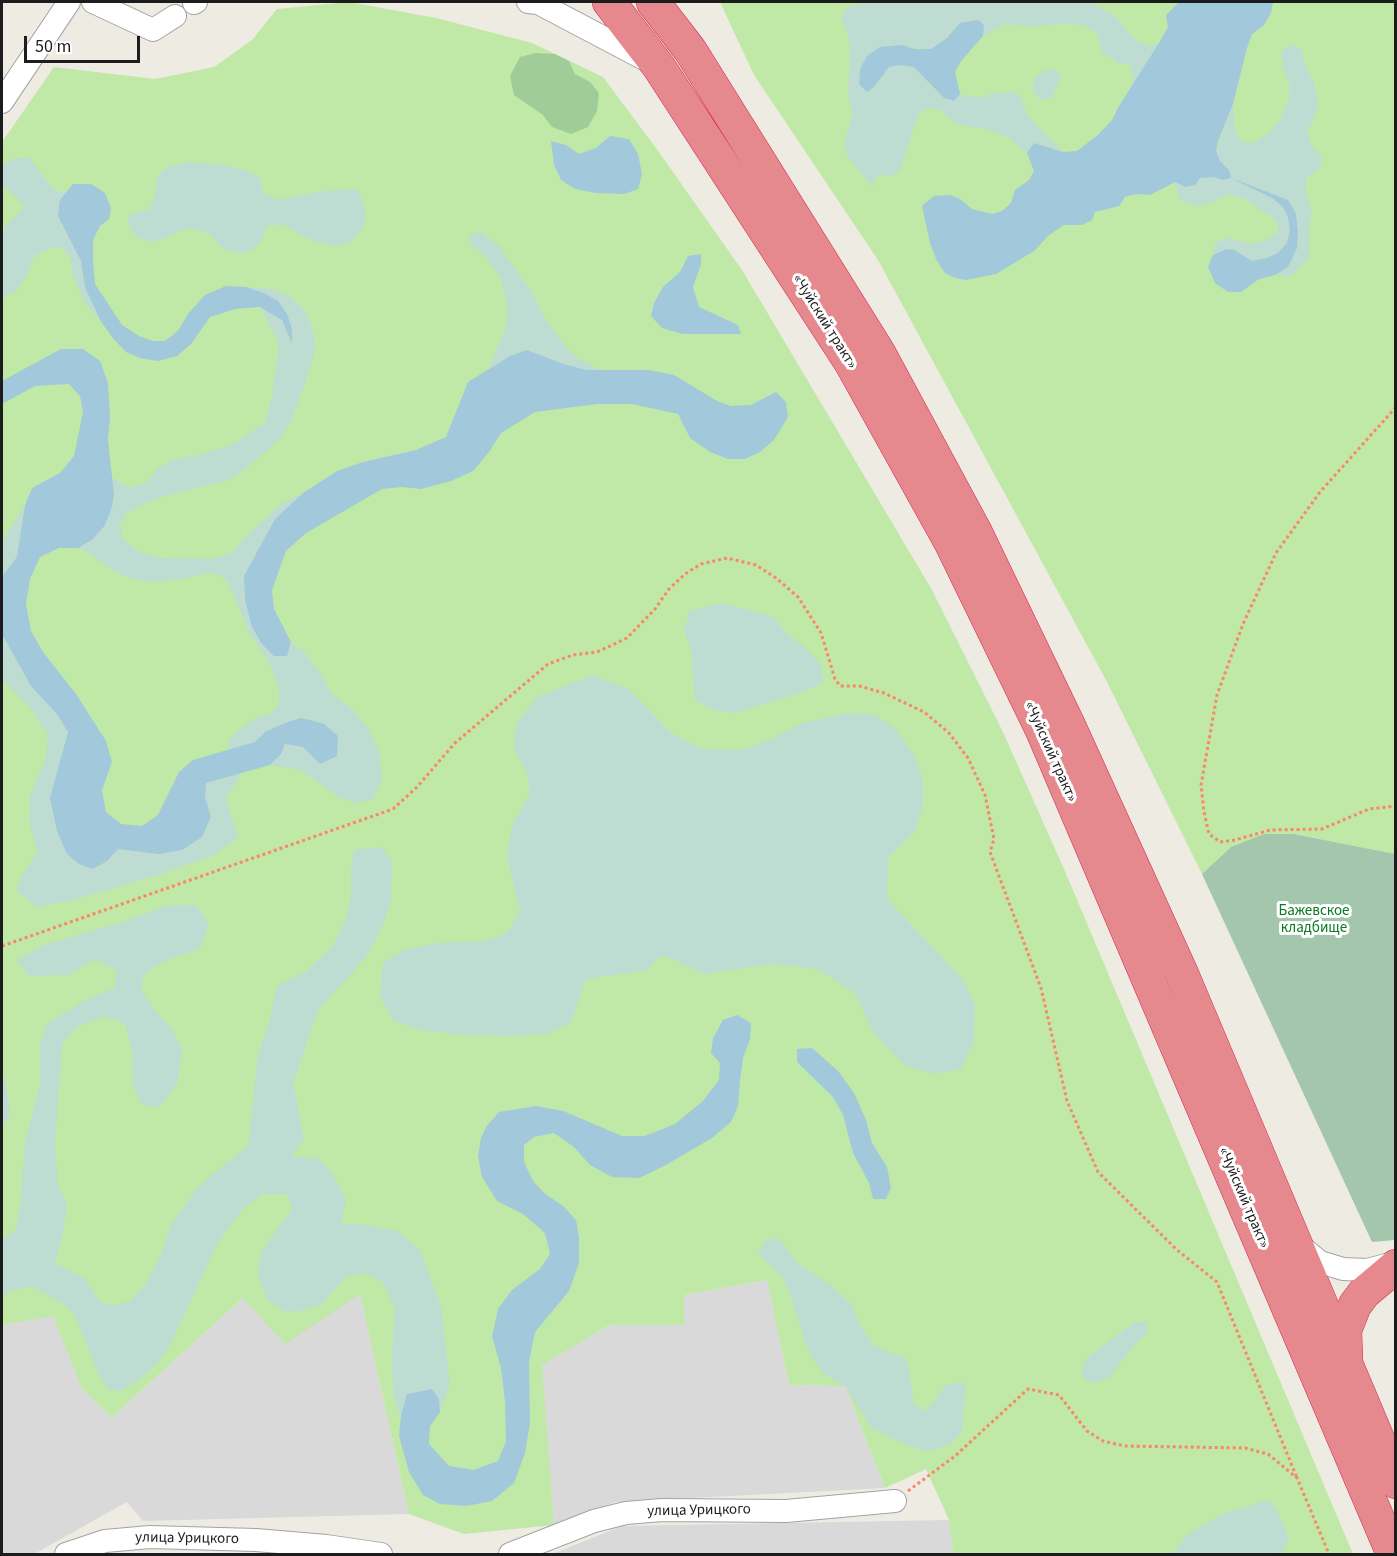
<!DOCTYPE html>
<html>
<head>
<meta charset="utf-8">
<style>
	body { margin:0 }
	#map { position:relative; width:1397px; height:1556px; overflow:hidden; background:#eeebe2; font-family:"Source Sans 3",sans-serif }
	canvas { display:block }
	.frame { position:absolute; inset:0; border:3px solid #1c1c1c; pointer-events:none }
	.scale { position:absolute; left:24px; top:36px; width:116px; height:27px; box-sizing:border-box; border:3px solid #1c1c1c; border-top:0; padding-left:8px; font-size:18px; line-height:21px; white-space:nowrap; color:#1c1c1c; -webkit-text-stroke:4px #fff; paint-order:stroke }
</style>
</head>
<body>
<div id="map">
<canvas width="1397" height="1556"></canvas>
<div class="frame"></div>
<div class="scale">50 m</div>
</div>
<script>
const ctx = document.querySelector('canvas').getContext('2d');
ctx.lineJoin = 'round';
function fill(path, color) {
  ctx.fillStyle = color;
  ctx.fill(path, 'evenodd');
}
function shape(rows) {
  const path = new Path2D();
  for (const r of rows) {
    path.moveTo(r[0], r[1]);
    for (let i = 2; i < r.length; i += 2) path.lineTo(r[i], r[i + 1]);
  }
  return path;
}
function stroke(path, color, width, dash) {
  ctx.strokeStyle = color;
  ctx.lineWidth = width;
  ctx.lineCap = dash ? 'butt' : 'round';
  ctx.setLineDash(dash || []);
  ctx.stroke(path);
}
function drawText(font, color, halo, rows, align = 'center') {
  ctx.font = font + ' "Source Sans 3",sans-serif';
  ctx.lineWidth = 6;
  ctx.setLineDash([]);
  ctx.textBaseline = 'middle';
  ctx.strokeStyle = halo;
  ctx.fillStyle = color;
  for (const [text, x, y, turn = 0] of rows) {
    ctx.save();
    ctx.translate(x, y);
    ctx.rotate((+turn || 0) * Math.PI / 180);
    ctx.textAlign = isNaN(turn) ? turn : align;
    if (halo) ctx.strokeText(text, 0, 0);
    ctx.fillText(text, 0, 0);
    ctx.restore();
  }
}
fill(shape([
	[767,1280,789,1385,845,1386,885,1488,615,1502,554,1525,541,1365,609,1325,684,1325,684,1295],
	[360,1293,409,1514,143,1521,127,1502,34,1554,2,1554,2,1325,53,1315,82,1389,112,1417,243,1298],
	[949,1520,953,1554,552,1554,622,1526]
]), '#dad9d9');
fill(shape([
	[349,2,436,18,532,43,603,77,656,148,742,270,932,590,1002,730,1064,869,1353,1554,953,1554,949,1520,926,1469,885,1488,845,1386,789,1385,767,1280,684,1295,684,1325,609,1325,542,1365,554,1525,464,1534,409,1514,360,1294,285,1344,243,1298,112,1417,82,1389,53,1316,2,1325,2,142,54,67,155,79,214,67,252,40,277,9],
	[720,2,1395,2,1395,854,1294,834,1231,847,1202,874,1107,682,878,260,754,75]
]), '#c0e8a7');
fill(shape([
	[535,53,555,54,569,61,575,74,590,82,599,93,597,111,588,127,571,134,552,127,543,115,514,95,510,76,520,57]
]), '#a0cd97');
fill(shape([
	[863,2,1091,2,1116,17,1135,40,1148,46,1159,43,1131,90,1133,78,1132,70,1128,64,1120,64,1102,52,1097,34,1084,25,1063,24,1028,26,1004,24,983,36,984,26,960,23,947,38,931,49,888,45,874,87,889,67,899,65,914,67,924,76,932,88,954,101,960,94,970,97,985,97,992,93,1013,92,1020,96,1028,116,1063,152,1035,143,1027,153,1006,136,989,130,957,124,939,109,925,108,918,115,900,171,890,177,878,174,874,180,873,188,848,157,844,143,853,113,848,96,850,49,847,31,841,20,845,9],
	[1291,44,1302,50,1305,64,1315,85,1318,102,1314,119,1307,132,1312,147,1322,157,1319,170,1307,177,1305,188,1312,213,1309,227,1309,258,1291,276,1275,275,1288,267,1297,248,1288,200,1245,184,1272,198,1283,207,1288,217,1290,230,1287,243,1278,253,1267,258,1252,261,1234,250,1226,250,1213,255,1216,243,1227,238,1253,244,1267,240,1278,232,1276,220,1245,199,1229,194,1206,205,1192,205,1179,199,1175,182,1185,187,1200,177,1214,177,1223,180,1229,170,1220,161,1216,150,1233,104,1235,130,1241,141,1254,143,1270,132,1279,121,1288,102,1290,85,1283,68,1281,52],
	[1045,70,1054,70,1059,73,1061,77,1051,98,1043,100,1037,96,1033,91,1033,84,1035,78],
	[15,158,29,158,54,190,66,193,60,200,81,261,85,287,100,320,85,303,73,277,70,257,62,248,52,248,35,255,25,278,17,290,2,299,2,242,5,227,24,207,17,197,3,186,2,180,4,164],
	[188,162,222,165,246,170,260,178,264,193,278,200,324,191,354,189,361,195,366,214,363,229,349,243,336,246,310,240,285,225,267,225,261,242,250,251,237,253,223,248,207,232,186,228,169,237,151,242,136,237,127,221,131,214,149,210,155,195,157,177,167,167],
	[476,232,482,232,499,246,531,291,546,320,560,340,576,357,600,370,587,370,563,364,527,350,510,356,489,368,507,325,507,302,501,278,485,256,471,244,469,236],
	[246,287,272,289,291,297,305,311,311,325,316,346,309,372,291,421,280,439,245,469,226,481,171,494,143,504,126,513,120,524,122,538,140,553,160,558,215,559,235,551,244,538,280,505,303,493,275,519,244,576,287,656,291,642,305,653,322,675,331,693,351,708,368,728,379,752,382,779,373,799,356,803,340,798,301,770,270,765,281,754,285,744,303,747,320,764,338,737,324,724,301,718,285,723,265,732,255,742,228,750,229,741,239,730,254,719,272,713,279,703,279,687,268,660,250,634,228,582,218,574,206,573,188,578,155,582,132,579,112,570,91,554,78,548,93,539,112,507,114,495,111,477,130,488,147,482,158,469,171,460,199,455,232,445,265,423,272,397,279,343,260,307,282,320,292,341,292,329,264,293],
	[25,505,17,557,2,577,2,542],
	[722,603,774,617,785,632,803,646,822,666,823,683,794,695,734,713,713,710,695,700,691,650,684,630,690,611],
	[2,634,31,686,57,714,69,732,107,861,118,849,138,850,202,837,211,817,205,797,206,783,242,773,226,798,238,837,214,855,158,875,73,900,38,907,16,891,23,874,38,852,30,825,30,795,46,759,48,735,30,707,2,679],
	[593,675,629,689,671,733,702,749,742,750,772,739,803,723,848,713,876,715,894,728,913,753,923,780,923,805,915,832,888,857,887,899,962,979,975,1004,974,1041,961,1069,933,1074,904,1065,873,1032,855,993,818,969,771,964,703,974,673,959,661,956,647,970,586,979,571,1022,550,1033,516,1036,468,1035,420,1030,393,1020,380,996,383,963,404,950,438,943,486,941,507,933,520,912,507,856,512,825,530,793,527,772,514,750,516,724,537,697],
	[381,847,392,861,391,900,383,925,366,957,318,1010,293,1083,304,1139,291,1156,319,1159,331,1172,346,1198,342,1224,358,1224,398,1231,420,1250,441,1307,450,1384,440,1412,439,1399,407,1394,401,1416,394,1400,392,1360,395,1309,383,1282,365,1273,345,1277,322,1304,301,1311,284,1311,267,1299,258,1276,261,1252,292,1209,288,1194,263,1194,244,1207,218,1242,171,1343,158,1363,139,1380,121,1391,108,1390,99,1375,75,1315,60,1302,33,1287,11,1290,2,1297,2,1240,15,1231,20,1208,25,1142,40,1085,40,1044,47,1024,84,1001,115,988,116,970,95,959,69,975,29,976,16,960,44,945,126,921,166,906,196,905,209,924,200,949,164,961,144,975,141,988,154,1009,170,1027,182,1047,178,1081,160,1107,142,1105,133,1086,132,1050,125,1024,105,1016,75,1028,62,1044,55,1147,58,1183,67,1206,62,1238,55,1263,85,1278,100,1302,112,1305,129,1302,145,1285,160,1257,171,1224,197,1189,226,1163,248,1147,258,1055,269,1023,277,986,305,972,332,947,346,920,351,895,351,869,354,850],
	[2,1077,5,1078,10,1114,2,1128],
	[779,1238,798,1264,832,1286,852,1305,861,1327,874,1346,907,1359,914,1404,926,1411,947,1384,966,1383,962,1432,947,1446,926,1451,900,1442,871,1427,845,1386,824,1373,814,1361,806,1345,791,1296,782,1276,765,1261,758,1252,766,1240],
	[1135,1322,1147,1322,1148,1333,1137,1342,1109,1377,1094,1383,1083,1378,1082,1367,1087,1358],
	[1268,1500,1277,1510,1286,1531,1288,1541,1283,1551,1274,1554,1173,1554,1188,1534,1221,1515]
]), '#bfdcd2');
fill(shape([
	[1264,834,1294,834,1395,854,1395,1240,1372,1242,1202,874,1231,847]
]), '#a3c6ad');
fill(shape([
	[1179,2,1273,2,1271,13,1264,25,1252,34,1247,48,1233,104,1218,141,1216,150,1220,161,1229,170,1231,178,1288,200,1296,214,1298,233,1297,248,1288,267,1275,275,1259,279,1241,292,1228,292,1215,283,1208,267,1213,255,1226,249,1234,250,1252,261,1267,258,1278,253,1287,243,1290,230,1288,217,1283,207,1272,198,1231,178,1223,180,1214,177,1200,178,1195,185,1185,187,1175,182,1150,195,1137,194,1125,197,1119,206,1095,212,1092,220,1082,225,1064,225,1049,235,1034,251,996,274,966,280,955,278,945,273,937,261,930,243,922,206,934,196,950,195,960,199,972,209,992,214,1002,211,1011,203,1015,190,1029,180,1034,171,1027,153,1034,143,1063,152,1077,151,1099,134,1112,120,1119,106,1159,43,1168,27,1166,15],
	[978,20,984,25,983,36,961,61,955,72,960,94,954,101,944,98,914,67,899,65,889,67,874,87,867,92,859,84,860,69,867,56,880,47,902,45,915,49,931,49,947,38,960,23],
	[610,136,629,139,638,154,642,174,638,189,624,194,595,193,575,189,561,180,554,165,551,141,566,145,579,154,596,148],
	[73,184,91,184,105,193,111,208,109,219,100,226,93,240,93,262,95,284,122,325,139,336,153,341,165,341,178,331,188,314,205,295,226,286,246,287,264,293,278,301,287,314,292,329,292,343,282,320,260,307,235,309,210,317,191,344,177,356,158,361,140,358,126,352,112,337,100,320,85,287,81,261,58,216,60,200],
	[701,254,701,264,693,287,699,307,738,325,741,334,683,334,662,328,651,316,654,303,663,287,680,272,688,256],
	[61,349,83,349,100,361,108,383,110,416,108,440,114,495,112,507,105,525,93,539,78,548,59,548,40,557,30,579,26,604,31,631,43,652,76,694,106,741,112,762,102,790,106,812,121,824,142,826,158,815,179,772,193,760,255,742,265,732,285,723,301,718,310,720,324,724,338,736,337,756,320,764,303,747,285,744,281,754,270,765,206,783,205,797,211,817,202,837,182,850,159,854,118,849,107,861,93,869,79,864,67,854,57,831,50,798,68,732,57,714,31,686,2,634,2,577,17,557,25,505,32,488,60,473,74,456,83,412,80,396,69,384,35,386,2,404,2,381],
	[527,350,563,364,587,370,649,370,674,375,717,401,731,406,751,405,776,392,786,402,788,417,774,440,760,452,745,459,728,459,710,452,690,438,678,414,632,404,597,404,535,412,501,433,489,452,473,471,451,481,421,489,402,487,382,489,306,533,286,551,272,590,274,609,291,642,287,656,274,656,262,644,252,627,245,600,244,576,275,519,303,493,337,471,363,462,416,450,446,437,468,382,510,356],
	[737,1015,751,1023,750,1039,743,1058,740,1080,738,1106,731,1122,712,1138,664,1166,639,1178,612,1177,590,1165,574,1147,554,1133,534,1137,524,1145,524,1162,533,1181,544,1193,563,1206,576,1220,579,1237,579,1263,569,1291,535,1332,529,1362,530,1423,525,1453,514,1483,492,1501,466,1506,440,1504,423,1495,409,1472,399,1436,401,1416,407,1394,432,1389,439,1399,440,1412,430,1426,429,1444,449,1466,474,1470,498,1461,506,1441,505,1401,501,1368,492,1336,498,1309,512,1290,540,1269,550,1254,545,1233,523,1214,497,1201,482,1177,478,1156,481,1138,486,1127,499,1112,536,1106,563,1111,622,1136,645,1136,675,1124,703,1101,719,1080,720,1063,711,1053,713,1038,723,1020],
	[812,1048,838,1071,854,1093,866,1120,872,1143,887,1167,891,1188,886,1199,873,1199,869,1183,853,1153,843,1115,833,1097,797,1062,797,1049]
]), '#a2c8db');
const minor = shape([
	[93,2,153,30,175,16],
	[528,2,538,3,650,62],
	[194,3,196,2],
	[2,102,69,2],
	[1298,1244,1320,1262,1343,1269,1367,1270,1394,1263],
	[66,1554,105,1541,150,1537,256,1540,326,1546,381,1554],
	[510,1554,594,1521,626,1513,662,1510,786,1511,895,1501]
]);
const highway = shape([
	[609,2,659,67,851,363,951,543,1042,730,1393,1554],
	[653,2,690,50,879,353,975,531,1069,726,1182,974,1396,1482],
	[1346,1358,1345,1330,1355,1305,1364,1293,1396,1266]
]);
stroke(minor, '#a3a3a3', 24);
stroke(highway, '#d6254c', 34);
stroke(shape([
	[1396,407,1320,492,1276,553,1243,624,1217,695,1201,785,1204,812,1209,834,1220,842,1235,840,1270,830,1322,829,1369,809,1396,806],
	[2,946,393,809,417,787,455,743,548,664,573,655,597,652,627,638,655,609,669,589,685,574,701,564,727,558,756,565,776,578,798,597,821,633,835,679,840,686,859,686,884,693,924,712,949,733,968,758,985,795,994,839,990,852,1041,988,1067,1101,1098,1172,1177,1250,1217,1282,1297,1478],
	[908,1491,955,1456,1028,1389,1059,1395,1087,1431,1103,1441,1125,1446,1245,1448,1268,1454,1297,1478,1329,1554]
]), '#f88868', 3, [3, 3]);
stroke(minor, '#fff', 22);
stroke(highway, '#e5898f', 33);
drawText('15px', '#1c1c1c', '#fff', [
	["«Чуйский тракт»",824,322,58],
	["«Чуйский тракт»",1050,752,66],
	["«Чуйский тракт»",1243,1198,67],
	["улица Урицкого",699,1511,-1],
	["улица Урицкого",187,1539,1]
]);
drawText('15px', '#0c7922', '#fff', [
	["Бажевское",1314,912],
	["кладбище",1314,929]
]);
</script>
</body>
</html>
